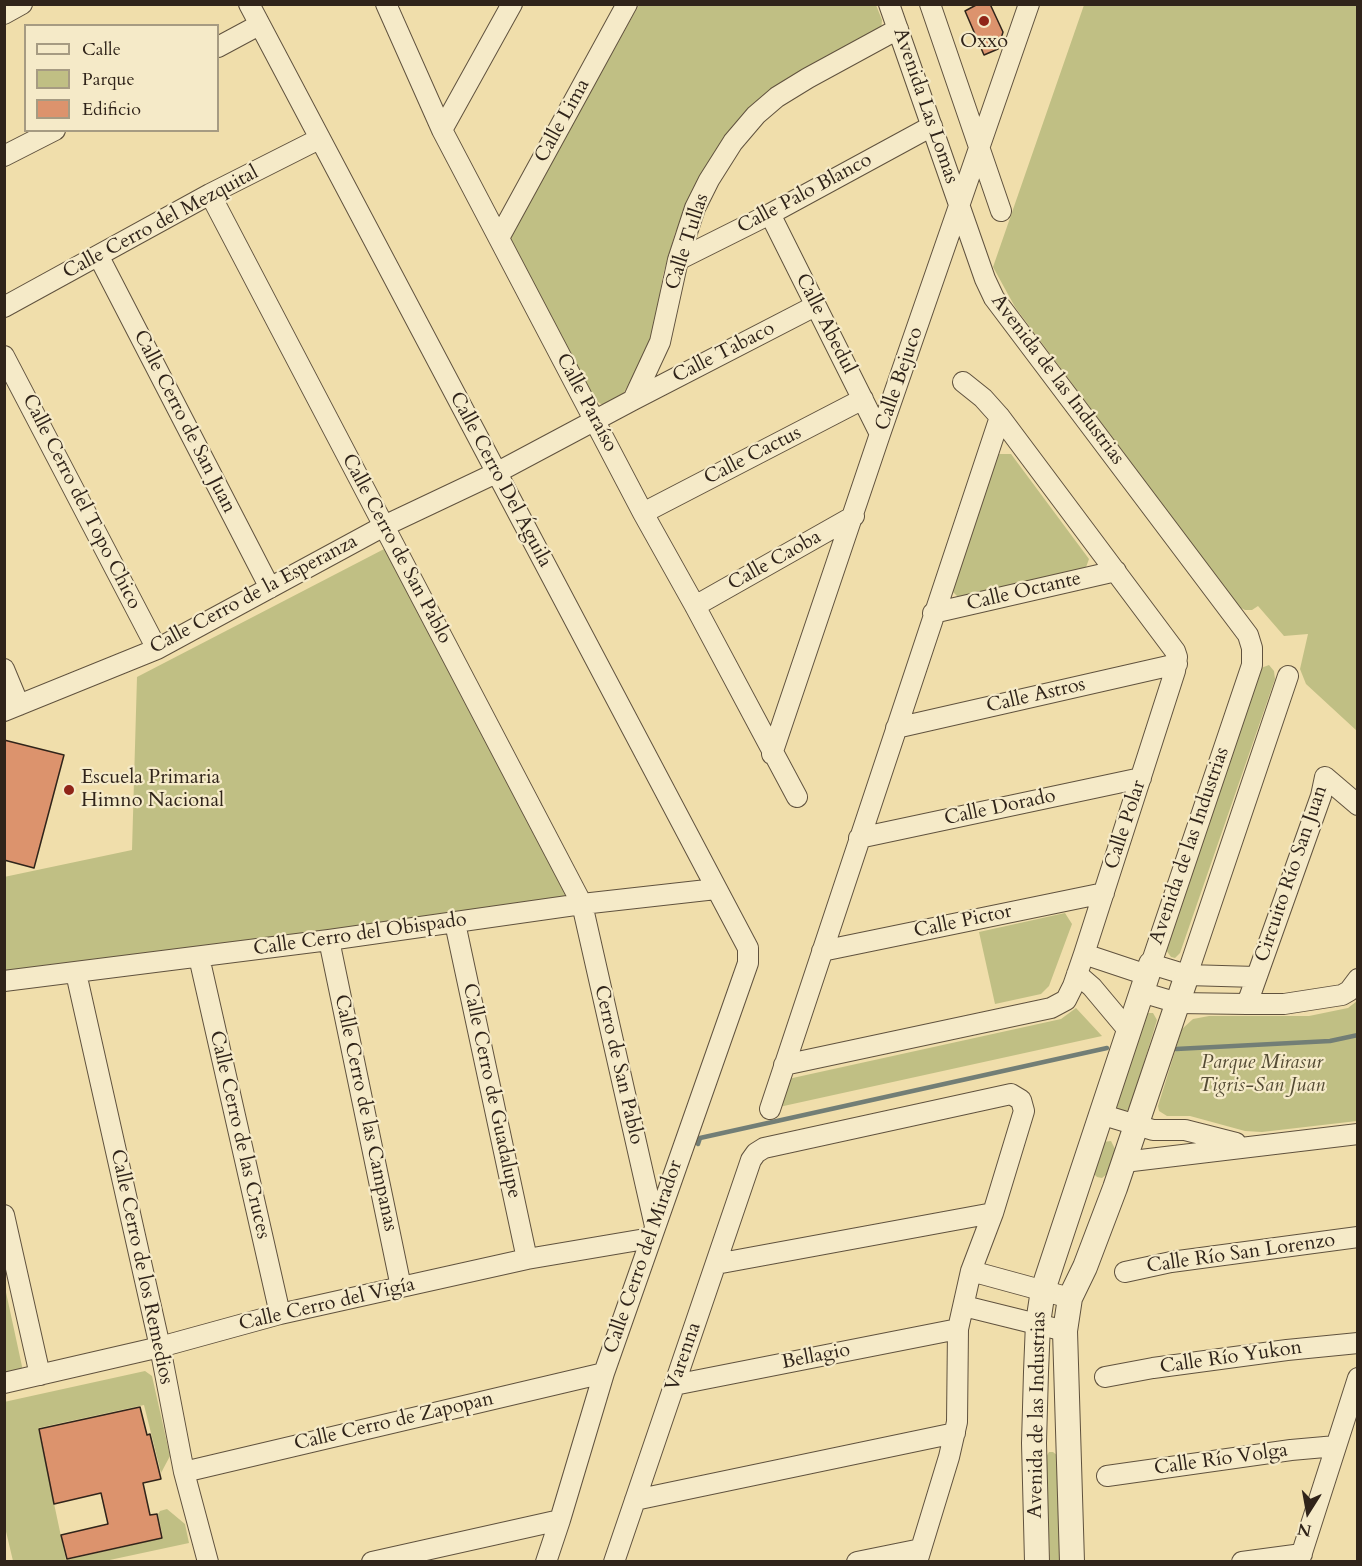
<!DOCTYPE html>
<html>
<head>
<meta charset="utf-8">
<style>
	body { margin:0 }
	#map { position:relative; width:1362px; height:1566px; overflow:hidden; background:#f0deab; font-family:Cardo,serif }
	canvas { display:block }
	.frame { position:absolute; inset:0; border:6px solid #30241a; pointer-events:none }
	.legend { position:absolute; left:24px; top:24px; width:195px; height:108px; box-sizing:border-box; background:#f5eac8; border:2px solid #a69b82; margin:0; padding:8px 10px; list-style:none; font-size:18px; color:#30241a }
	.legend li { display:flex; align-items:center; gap:12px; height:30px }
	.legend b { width:30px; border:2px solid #a69b82 }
	.north { position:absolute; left:1278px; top:1482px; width:60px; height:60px; -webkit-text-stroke:4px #f5eac8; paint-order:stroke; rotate:191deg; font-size:16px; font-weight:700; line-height:24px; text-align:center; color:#30241a }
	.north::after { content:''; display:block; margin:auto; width:21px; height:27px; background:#30241a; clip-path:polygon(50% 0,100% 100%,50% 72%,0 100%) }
</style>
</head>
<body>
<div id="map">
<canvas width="1362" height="1566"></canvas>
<div class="frame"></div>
<ul class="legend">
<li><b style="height:8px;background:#f5eac8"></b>Calle</li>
<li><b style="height:16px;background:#c0bf84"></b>Parque</li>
<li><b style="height:16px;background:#dc936d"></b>Edificio</li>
</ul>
<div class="north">N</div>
</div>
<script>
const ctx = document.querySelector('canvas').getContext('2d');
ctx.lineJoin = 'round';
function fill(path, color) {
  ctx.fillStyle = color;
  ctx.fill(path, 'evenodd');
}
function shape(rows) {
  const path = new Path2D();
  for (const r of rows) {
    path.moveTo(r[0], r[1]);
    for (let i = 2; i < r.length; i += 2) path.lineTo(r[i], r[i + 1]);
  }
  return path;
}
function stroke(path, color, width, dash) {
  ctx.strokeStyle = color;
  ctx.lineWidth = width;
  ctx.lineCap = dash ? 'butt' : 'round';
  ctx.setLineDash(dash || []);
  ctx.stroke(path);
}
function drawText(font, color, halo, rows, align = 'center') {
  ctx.font = font + ' Cardo,serif';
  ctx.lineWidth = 4.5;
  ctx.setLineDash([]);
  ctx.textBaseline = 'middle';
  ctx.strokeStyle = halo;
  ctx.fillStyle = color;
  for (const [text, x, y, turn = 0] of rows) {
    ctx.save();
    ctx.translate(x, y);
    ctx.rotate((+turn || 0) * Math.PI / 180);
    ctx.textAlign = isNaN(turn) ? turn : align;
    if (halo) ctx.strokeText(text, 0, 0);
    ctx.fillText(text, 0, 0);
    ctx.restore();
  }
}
fill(shape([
	[639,5,876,5,882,20,881,32,789,85,705,172,675,233,663,275,652,341,622,396,612,404,601,404,594,399,515,251,511,239,514,230],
	[1084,5,1357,5,1357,731,1306,684,1300,669,1308,634,1284,636,1258,606,1252,610,1245,610,1239,607,1015,307,993,267],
	[994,454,1011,454,1089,559,1085,570,959,598,951,590],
	[388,547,574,905,5,978,4,877,132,850,137,677],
	[1269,665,1274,671,1275,679,1180,953,1175,958,1171,957,1166,950,1260,672,1261,668],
	[1065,913,1072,924,1049,986,1041,994,995,1004,979,932],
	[1357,1001,1357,1121,1262,1132,1245,1131,1190,1116,1167,1116,1159,1111,1158,1106,1182,1029,1193,1019,1209,1016,1309,1016,1348,1008],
	[1076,1008,1102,1036,779,1107,788,1079,1061,1019],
	[1146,1013,1153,1013,1157,1020,1130,1108,1125,1112,1118,1110,1116,1105],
	[1111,1141,1115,1149,1107,1174,1102,1178,1097,1177,1093,1173,1103,1142],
	[4,1283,23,1371,4,1375],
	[145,1371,152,1376,170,1456,161,1473,144,1405,38,1428,66,1560,163,1538,158,1514,160,1511,167,1509,185,1524,189,1543,105,1561,13,1561,4,1523,4,1402],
	[1049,1452,1053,1452,1058,1456,1060,1561,1050,1561,1046,1457]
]), '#c0bf84');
stroke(shape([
	[1176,1049,1330,1041,1358,1035],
	[698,1144,700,1138,1107,1048]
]), '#727e76', 4.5);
const building = shape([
	[978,4,990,4,1003,32,998,49,984,55,965,11,978,4],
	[4,740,64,755,34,868,4,860,4,740],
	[140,1407,147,1435,150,1434,161,1479,143,1483,150,1515,157,1514,162,1538,67,1559,61,1535,108,1524,101,1493,54,1504,39,1429,140,1407]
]);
fill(building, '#dc936d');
stroke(building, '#30241a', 1.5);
const minor = shape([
	[249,4,748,948,748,963,604,1373,560,1520,546,1562],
	[386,4,442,130,643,513,695,606,797,797],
	[889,4,985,279,994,298,1248,635,1252,648,1252,665,1151,964,1187,975,1256,977],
	[930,4,1001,211],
	[4,14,22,4],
	[218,47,259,25],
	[442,130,512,4],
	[4,156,55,130],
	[210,194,582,904,655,1226],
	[770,214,880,434],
	[499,238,627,4],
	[99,257,270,588],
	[678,260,770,214,932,126],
	[4,307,210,194,319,139],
	[4,356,157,649],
	[633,400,660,342,678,260,695,208,709,180,733,142,756,115,777,97,808,78,898,29],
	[643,513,863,399],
	[695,606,854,516],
	[933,613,1116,571],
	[4,669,19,705],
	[4,711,157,649,384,526,496,473,633,400,815,306],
	[896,728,1177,664],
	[772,754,880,434,1029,4],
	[1358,805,1325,777,1321,796,1247,1004,1284,1004,1342,995,1349,991,1358,979],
	[859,838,1141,778],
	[455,923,527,1259],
	[329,940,401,1287],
	[822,951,1104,893],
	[1084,954,1147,975],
	[199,957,280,1314],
	[76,973,160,1347,184,1472,208,1562],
	[1077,974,1092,987,1128,1030],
	[1187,975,1288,676],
	[4,981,329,940,582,904,716,889],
	[1141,992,1178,1003,1247,1004],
	[784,1065,1051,1008,1066,1000,1073,986,1084,954,1175,671,1177,657,1175,651,1000,417,983,398,963,382],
	[770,1109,1000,417],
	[1100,1114,1153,1130,1185,1130,1236,1143],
	[1124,1162,1358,1134],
	[4,1215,40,1375],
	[716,1264,993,1213],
	[971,1271,1070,1298],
	[1125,1272,1171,1262,1358,1237],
	[964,1306,1065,1331],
	[1105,1377,1153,1368,1287,1350,1358,1343],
	[4,1383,160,1347,280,1314,527,1259,651,1238],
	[674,1385,958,1329],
	[184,1472,604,1373],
	[1107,1476,1291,1450,1336,1446],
	[635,1500,955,1433],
	[372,1562,560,1520],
	[614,1562,751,1160,756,1153,764,1148,1011,1094,1021,1100,1024,1111,993,1213,971,1271,958,1329,957,1422,949,1457,917,1562],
	[857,1562,921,1549],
	[1242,1562,1302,1554],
	[1299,1562,1358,1378]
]);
const tertiary = shape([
	[1037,1562,1034,1443,1036,1372,1038,1323,1043,1290,1151,964],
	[1072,1562,1065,1331,1070,1298,1085,1267,1115,1188,1187,975]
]);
stroke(minor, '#60523e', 22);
stroke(tertiary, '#60523e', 26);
stroke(minor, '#f5eac8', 20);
stroke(tertiary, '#f5eac8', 24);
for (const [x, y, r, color] of [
	[984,21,6,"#8f2418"],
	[69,790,6,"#8f2418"]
]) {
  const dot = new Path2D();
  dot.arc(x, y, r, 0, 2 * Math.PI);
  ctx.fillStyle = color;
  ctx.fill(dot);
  stroke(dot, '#f5eac8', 2);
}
drawText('20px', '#30241a', '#f5eac8', [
	["Oxxo",984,42],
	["Escuela Primaria",81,778,"left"],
	["Himno Nacional",81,801,"left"]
]);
drawText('20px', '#30241a', '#f5eac8', [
	["Avenida Las Lomas",925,106,71],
	["Calle Lima",563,121,-61],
	["Calle Palo Blanco",805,194,-28],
	["Calle Cerro del Mezquital",161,223,-28],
	["Calle Tullas",688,242,-72],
	["Calle Abedul",825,324,63],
	["Calle Tabaco",724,353,-27],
	["Calle Bejuco",900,379,-71],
	["Avenida de las Industrias",1057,380,53],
	["Calle Paraíso",586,403,62],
	["Calle Cerro de San Juan",184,422,63],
	["Calle Cactus",753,456,-27],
	["Calle Cerro Del Águila",500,480,62],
	["Calle Cerro del Topo Chico",81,502,63],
	["Calle Cerro de San Pablo",396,549,62],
	["Calle Caoba",775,561,-29],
	["Calle Octante",1024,592,-13],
	["Calle Cerro de la Esperanza",254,595,-28],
	["Calle Astros",1036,696,-13],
	["Calle Dorado",1000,808,-12],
	["Calle Polar",1126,825,-72],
	["Avenida de las Industrias",1190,846,-71],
	["Circuito Río San Juan",1292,874,-71],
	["Calle Pictor",963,922,-12],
	["Calle Cerro del Obispado",360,935,-8],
	["Cerro de San Pablo",618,1065,77],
	["Calle Cerro de Guadalupe",491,1091,78],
	["Calle Cerro de las Campanas",365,1113,78],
	["Calle Cerro de las Cruces",239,1135,77],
	["Calle Río San Lorenzo",1241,1254,-8],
	["Calle Cerro del Mirador",644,1257,-71],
	["Calle Cerro de los Remedios",141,1267,78],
	["Calle Cerro del Vigía",327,1305,-13],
	["Varenna",684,1357,-71],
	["Bellagio",816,1357,-11],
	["Calle Río Yukon",1231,1358,-8],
	["Avenida de las Industrias",1038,1415,-89],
	["Calle Cerro de Zapopan",394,1422,-13],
	["Calle Río Volga",1221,1460,-8]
]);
drawText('italic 20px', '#544b34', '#f5eac8', [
	["Parque Mirasur",1262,1063],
	["Tigris-San Juan",1262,1086]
]);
</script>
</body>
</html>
